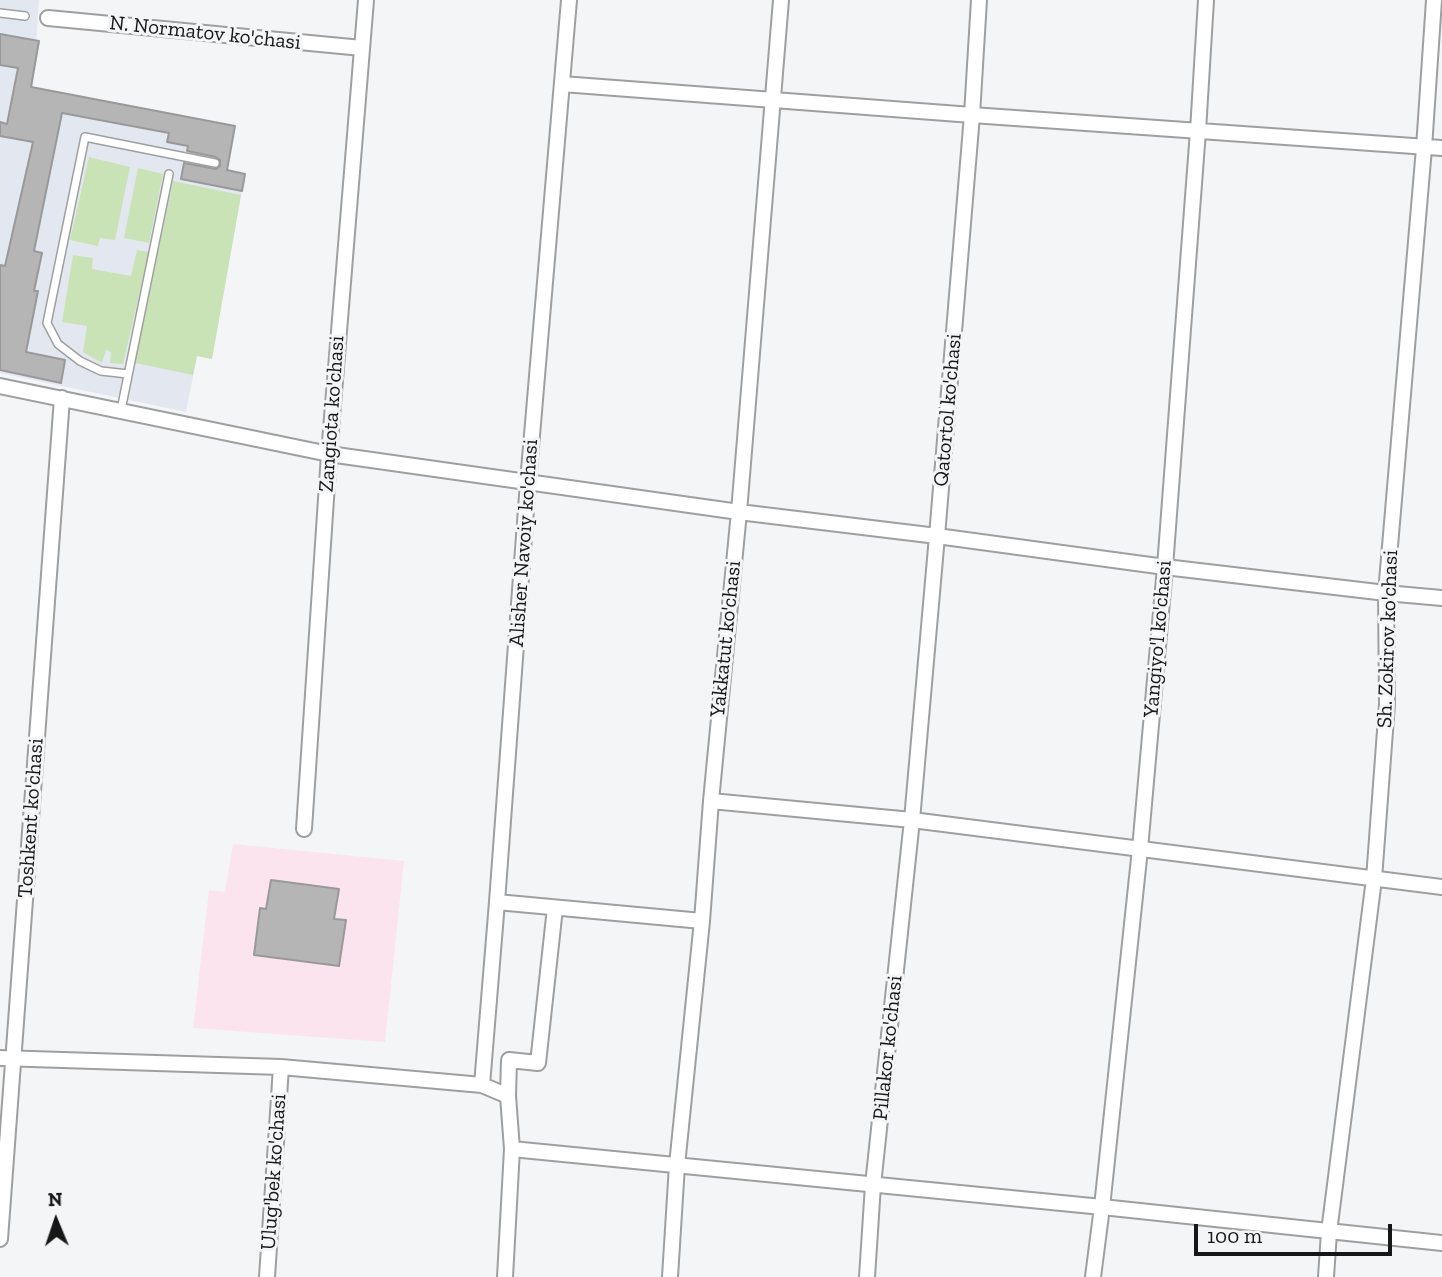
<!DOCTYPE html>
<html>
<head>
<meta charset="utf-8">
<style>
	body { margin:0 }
	#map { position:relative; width:1442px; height:1277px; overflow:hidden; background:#f4f5f7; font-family:"Zilla Slab",serif }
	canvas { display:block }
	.north { position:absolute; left:21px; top:1186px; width:70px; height:70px; -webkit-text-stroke:5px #f4f5f7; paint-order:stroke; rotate:358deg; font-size:19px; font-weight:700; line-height:28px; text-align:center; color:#161717 }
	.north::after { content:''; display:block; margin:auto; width:24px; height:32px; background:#161717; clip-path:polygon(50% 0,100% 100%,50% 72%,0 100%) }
	.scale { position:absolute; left:1194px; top:1224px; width:198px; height:32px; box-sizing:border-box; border:4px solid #161717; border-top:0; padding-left:9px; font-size:21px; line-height:24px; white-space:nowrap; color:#161717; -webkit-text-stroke:5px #f4f5f7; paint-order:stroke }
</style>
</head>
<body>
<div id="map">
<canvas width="1442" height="1277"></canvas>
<div class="north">N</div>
<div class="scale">100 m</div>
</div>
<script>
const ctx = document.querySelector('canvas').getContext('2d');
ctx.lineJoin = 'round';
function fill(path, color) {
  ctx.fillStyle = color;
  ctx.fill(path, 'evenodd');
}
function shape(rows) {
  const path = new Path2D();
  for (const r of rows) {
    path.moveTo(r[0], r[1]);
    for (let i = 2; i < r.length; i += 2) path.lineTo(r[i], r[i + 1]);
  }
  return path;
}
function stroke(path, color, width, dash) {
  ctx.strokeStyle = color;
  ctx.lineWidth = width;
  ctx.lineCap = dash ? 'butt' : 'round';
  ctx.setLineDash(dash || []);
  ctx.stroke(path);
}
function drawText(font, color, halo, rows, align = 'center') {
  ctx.font = font + ' "Zilla Slab",serif';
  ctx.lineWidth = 6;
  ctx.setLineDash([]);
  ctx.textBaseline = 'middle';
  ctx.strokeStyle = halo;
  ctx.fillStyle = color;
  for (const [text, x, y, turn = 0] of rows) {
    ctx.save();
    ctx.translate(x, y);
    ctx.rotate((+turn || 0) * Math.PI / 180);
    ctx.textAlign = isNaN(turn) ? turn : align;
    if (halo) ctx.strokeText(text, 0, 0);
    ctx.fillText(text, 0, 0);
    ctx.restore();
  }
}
fill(shape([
	[0,0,39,0,32,104,40,108,44,89,235,126,227,170,245,174,212,359,197,356,186,412,0,373]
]), '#e3e8f0');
fill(shape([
	[233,844,404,861,385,1042,193,1028,209,890,225,892]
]), '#fce4ef');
fill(shape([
	[89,157,130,167,115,240,100,238,98,246,70,240],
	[138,168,163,174,149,243,124,238],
	[173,181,241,195,212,359,197,356,193,375,135,363],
	[137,250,149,252,123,364,110,363,111,352,106,350,102,363,83,352,87,326,62,322,73,255,93,258,92,269,131,276]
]), '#c9e3b6');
const building = shape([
	[0,34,39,41,31,87,235,126,227,170,245,174,242,191,181,179,184,163,216,169,220,166,220,160,216,157,187,151,188,146,167,142,169,133,62,113,34,251,42,253,34,291,38,291,26,352,65,360,61,383,0,370,0,265,5,266,33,142,0,136,0,122,7,124,18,68,0,65,0,34],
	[271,880,339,889,334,919,346,920,339,966,254,955,260,908,266,909,271,880]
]);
fill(building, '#b6b5b6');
stroke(building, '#9a999a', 2);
const lane = shape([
	[0,13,25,16],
	[128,374,101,371,80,361,58,344,47,323,85,137,215,163],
	[121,410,169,174]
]);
const street = shape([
	[48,18,362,48],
	[562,84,972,115,1442,148],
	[0,386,329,454,739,512,937,536,1165,567,1386,593,1442,598],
	[711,801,912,820,1442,887],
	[304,829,329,454,366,0],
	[497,902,702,921],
	[0,1058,281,1067,482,1085,508,1096],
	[482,1085,497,902,528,482,569,0],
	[512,1149,1102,1207,1442,1243],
	[0,1239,62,398],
	[267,1277,281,1067],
	[505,1277,512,1149,508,1096,509,1060,538,1063,555,908],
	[670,1277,677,1165,702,921,711,801,739,512,781,0],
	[867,1277,873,1185,912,820,937,536,972,115,979,0],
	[1093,1277,1102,1207,1140,849,1165,567,1198,131,1206,0],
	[1326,1277,1329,1232,1374,879,1387,704,1386,593,1424,148,1434,0]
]);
stroke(lane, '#9e9fa0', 10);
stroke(street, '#9e9fa0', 18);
stroke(lane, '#fff', 7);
stroke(street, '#fff', 14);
drawText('21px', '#161717', '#f4f5f7', [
	["N. Normatov ko'chasi",205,33,6],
	["Qatortol ko'chasi",948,410,-85],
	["Zangiota ko'chasi",332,414,-86],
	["Alisher Navoiy ko'chasi",524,543,-86],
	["Yakkatut ko'chasi",726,639,-84],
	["Yangiyo'l ko'chasi",1158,639,-85],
	["Sh. Zokirov ko'chasi",1388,639,-88],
	["Toshkent ko'chasi",31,818,-86],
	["Pillakor ko'chasi",888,1048,-84],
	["Ulug'bek ko'chasi",274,1172,-86]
]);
</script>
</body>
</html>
